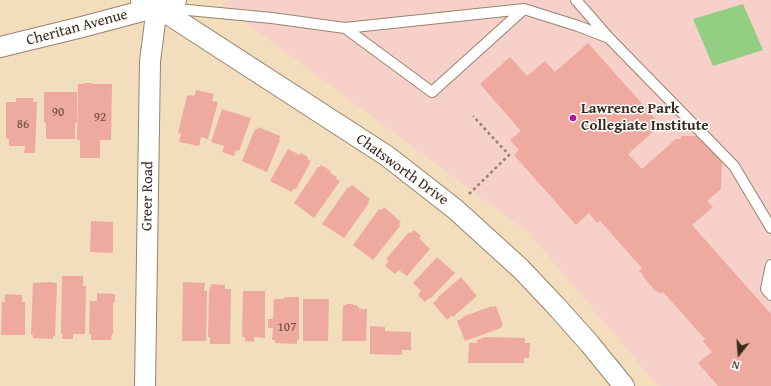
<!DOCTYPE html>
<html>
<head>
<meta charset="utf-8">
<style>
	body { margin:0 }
	#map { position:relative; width:771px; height:386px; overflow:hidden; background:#f2ddbd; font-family:"Gentium Book Plus",serif }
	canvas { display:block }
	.north { position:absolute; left:719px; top:334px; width:40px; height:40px; -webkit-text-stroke:3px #fff; paint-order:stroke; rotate:197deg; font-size:11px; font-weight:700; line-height:16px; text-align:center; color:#3b2a1e }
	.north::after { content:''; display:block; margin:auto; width:14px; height:18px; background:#3b2a1e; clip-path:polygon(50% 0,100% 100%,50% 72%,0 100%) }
</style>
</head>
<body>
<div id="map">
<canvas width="771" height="386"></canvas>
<div class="north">N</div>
</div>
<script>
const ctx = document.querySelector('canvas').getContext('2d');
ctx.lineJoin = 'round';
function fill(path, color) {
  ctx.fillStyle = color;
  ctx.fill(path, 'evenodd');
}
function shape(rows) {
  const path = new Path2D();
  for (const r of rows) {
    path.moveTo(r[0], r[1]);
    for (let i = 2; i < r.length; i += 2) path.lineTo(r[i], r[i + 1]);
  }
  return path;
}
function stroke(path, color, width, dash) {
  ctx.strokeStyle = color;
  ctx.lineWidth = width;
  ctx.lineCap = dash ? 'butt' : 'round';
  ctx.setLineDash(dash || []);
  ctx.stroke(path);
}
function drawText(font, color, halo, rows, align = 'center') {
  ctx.font = font + ' "Gentium Book Plus",serif';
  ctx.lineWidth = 3;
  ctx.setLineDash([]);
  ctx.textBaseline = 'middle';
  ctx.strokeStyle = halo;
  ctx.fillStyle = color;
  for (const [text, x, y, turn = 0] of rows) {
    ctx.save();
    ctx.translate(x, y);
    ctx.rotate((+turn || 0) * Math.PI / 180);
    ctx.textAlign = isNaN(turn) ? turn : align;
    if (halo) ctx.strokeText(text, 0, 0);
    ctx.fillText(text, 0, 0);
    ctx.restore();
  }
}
fill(shape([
	[232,0,771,0,771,386,658,386,529,233,221,4]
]), '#f7d0c9');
fill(shape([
	[743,4,763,50,713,66,693,19]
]), '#93ce82');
fill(shape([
	[588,43,661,125,628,154,639,166,642,169,676,139,681,139,681,136,700,136,700,140,703,140,722,161,721,189,707,201,713,207,692,225,771,314,771,386,718,386,698,363,712,352,703,341,705,339,663,292,660,294,657,291,656,292,642,275,643,274,639,271,642,268,600,221,597,223,589,213,576,225,514,155,519,150,510,140,521,131,480,84,510,57,527,76,545,61,555,72],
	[84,83,92,83,92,84,112,84,111,140,100,140,100,158,80,158,80,140,77,140,78,84,84,84],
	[196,90,214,94,212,101,218,102,208,139,201,137,199,146,179,142,181,134,178,133,187,96,189,96,189,95,194,96],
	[44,92,77,92,77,123,75,123,75,139,46,139,46,123,44,123],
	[16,98,33,98,33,102,37,102,35,153,24,153,25,146,9,146,9,139,6,138,6,102,16,102],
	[222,109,251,118,239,151,236,150,234,156,222,152,224,146,211,142],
	[258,127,280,136,279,140,280,140,267,172,242,161,255,129,257,130],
	[288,149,300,155,301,153,308,157,307,159,311,161,296,189,294,188,292,192,270,181],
	[321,165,331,171,330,173,337,177,336,179,340,181,314,218,294,203,318,167,320,167],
	[352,185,370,199,368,202,369,203,344,238,322,224,348,187,349,188],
	[384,207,401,222,399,224,400,226,373,260,353,245,379,209,381,210],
	[91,221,113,222,113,253,90,252],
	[414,230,421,236,419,238,430,249,407,276,399,270,395,274,385,266,389,261,386,259,409,232,411,233],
	[437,257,455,273,430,299,429,298,425,302,418,295,421,291,413,283],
	[62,276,83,276,83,286,86,286,85,334,73,334,73,339,62,339,63,334,61,334],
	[461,277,477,296,453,317,452,315,447,320,433,303,438,299,437,298],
	[50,282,57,283,55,336,53,336,53,339,33,338,33,335,31,335,33,283],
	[183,282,205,283,204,291,207,291,206,341,182,341],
	[211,284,225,285,225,289,231,289,230,344,210,344,210,337,208,337,209,289,210,289],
	[243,291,265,291,265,338,254,337,254,342,245,341,245,337,242,337],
	[97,293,115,294,115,303,113,302,113,334,112,334,111,340,91,340,91,334,89,334,90,301,97,301],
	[5,294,22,295,22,302,25,302,25,335,1,335,2,302,5,302],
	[284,297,299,297,299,340,297,340,297,344,275,343,275,340,272,340,273,328,268,328,268,319,273,319,274,299,284,299],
	[303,299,329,299,328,341,303,341],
	[346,304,353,304,353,305,357,305,357,307,359,307,359,309,367,309,366,341,342,341,343,305,346,305],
	[492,306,493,307,496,306,503,325,501,326,501,328,465,341,457,321,463,318,462,317],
	[370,326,385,327,385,331,411,332,411,350,402,350,402,355,370,354],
	[485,337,525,338,525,343,530,343,529,358,524,358,524,363,468,363,469,343,477,343,477,340]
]), '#efaa9f');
const lane = shape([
	[576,0,609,38,734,166,771,228],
	[167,8,272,18,345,28],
	[524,9,345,28,432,92,524,9,578,26,609,38],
	[771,265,766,289,771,295]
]);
const street = shape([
	[141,0,157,7,387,156,455,209,521,269,556,306,589,343,624,386],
	[0,47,82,27,157,7,176,0],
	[145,386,150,61,157,7]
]);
stroke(lane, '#96846e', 12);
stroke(street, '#96846e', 22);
stroke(shape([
	[469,194,509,155,473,116]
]), '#96846e', 2.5, [3, 3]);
stroke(lane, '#fff', 10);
stroke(street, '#fff', 20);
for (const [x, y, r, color] of [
	[573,118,4,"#b5179e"]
]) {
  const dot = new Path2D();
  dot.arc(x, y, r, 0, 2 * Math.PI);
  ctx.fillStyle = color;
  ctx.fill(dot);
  stroke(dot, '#fff', 1.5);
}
drawText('13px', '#684a3e', null, [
	["90",58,113],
	["92",100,118],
	["86",23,125],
	["107",287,328]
]);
drawText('15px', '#3b2a1e', '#fff', [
	["Cheritan Avenue",77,28,-15],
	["Chatsworth Drive",402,170,36],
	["Greer Road",148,196,-89]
]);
drawText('bold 15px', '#3b2a1e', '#fff', [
	["Lawrence Park",581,109],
	["Collegiate Institute",581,126]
], 'left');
</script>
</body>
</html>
